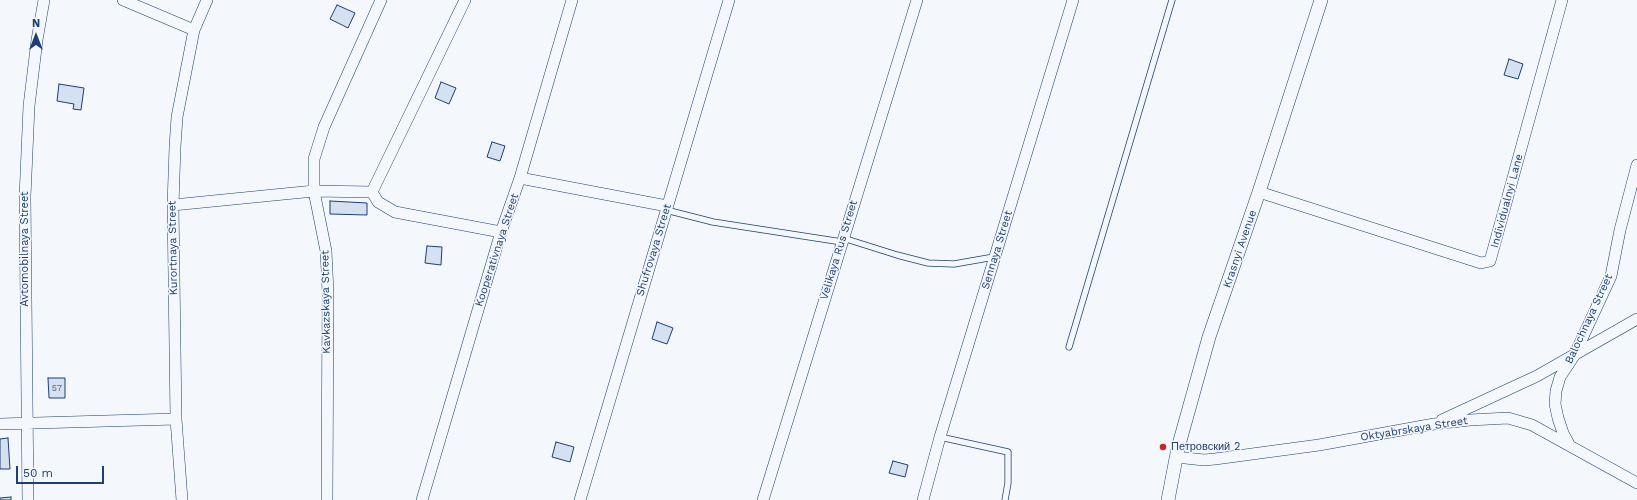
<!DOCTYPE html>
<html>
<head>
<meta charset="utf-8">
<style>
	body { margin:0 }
	#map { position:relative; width:1637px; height:500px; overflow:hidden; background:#f4f7fb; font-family:"Work Sans",sans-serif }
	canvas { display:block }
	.north { position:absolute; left:16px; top:16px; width:40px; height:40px; -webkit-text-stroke:3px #f4f7fb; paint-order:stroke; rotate:0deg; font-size:11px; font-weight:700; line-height:16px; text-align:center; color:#1d3f73 }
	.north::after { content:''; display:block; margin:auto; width:14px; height:18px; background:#1d3f73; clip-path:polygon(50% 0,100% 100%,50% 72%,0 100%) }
	.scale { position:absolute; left:16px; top:466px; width:88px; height:18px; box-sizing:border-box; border:2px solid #1d3f73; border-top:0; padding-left:5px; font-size:12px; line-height:14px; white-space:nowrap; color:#1d3f73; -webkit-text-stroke:3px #f4f7fb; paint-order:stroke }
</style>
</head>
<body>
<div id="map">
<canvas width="1637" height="500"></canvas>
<div class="north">N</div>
<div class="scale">50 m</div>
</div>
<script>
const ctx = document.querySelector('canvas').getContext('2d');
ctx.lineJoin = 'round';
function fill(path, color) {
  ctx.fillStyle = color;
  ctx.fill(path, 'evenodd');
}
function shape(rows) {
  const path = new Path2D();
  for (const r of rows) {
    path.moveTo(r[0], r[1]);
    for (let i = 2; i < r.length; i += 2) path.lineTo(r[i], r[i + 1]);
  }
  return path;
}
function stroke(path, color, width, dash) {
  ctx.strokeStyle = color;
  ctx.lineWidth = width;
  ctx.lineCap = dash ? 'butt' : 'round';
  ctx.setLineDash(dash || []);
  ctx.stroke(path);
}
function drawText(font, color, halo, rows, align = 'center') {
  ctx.font = font + ' "Work Sans",sans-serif';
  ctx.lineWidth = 3;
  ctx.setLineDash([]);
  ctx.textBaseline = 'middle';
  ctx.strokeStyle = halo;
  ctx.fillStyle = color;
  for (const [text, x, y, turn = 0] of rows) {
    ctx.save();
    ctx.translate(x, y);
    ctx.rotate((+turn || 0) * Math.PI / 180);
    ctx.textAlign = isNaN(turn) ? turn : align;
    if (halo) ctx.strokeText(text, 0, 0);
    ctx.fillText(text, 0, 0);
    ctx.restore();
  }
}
const building = shape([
	[337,5,355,13,348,28,330,19,337,5],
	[1509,59,1523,64,1518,79,1504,75,1509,59],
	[441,82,456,88,449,104,435,98,441,82],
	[59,84,84,88,81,110,73,109,74,104,57,101,59,84],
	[492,142,505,146,500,161,487,157,492,142],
	[330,201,367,203,367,215,330,214,330,201],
	[427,246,442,247,441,265,425,263,427,246],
	[657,322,673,328,667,344,652,339,657,322],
	[48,378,65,378,65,398,49,398,48,378],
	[8,438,10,469,0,469,0,439,8,438],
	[556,442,574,447,570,462,552,457,556,442],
	[893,461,908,465,905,477,889,473,893,461],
	[11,497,11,500,0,500,0,498,11,497]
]);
fill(building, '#d5e0f0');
stroke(building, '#1d3f73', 1);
const service = shape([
	[666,210,713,222,842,242],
	[843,238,897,255,928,263,954,264,994,257],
	[1069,347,1172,0],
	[940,437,1008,452,1008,483,1005,500]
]);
const minor = shape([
	[123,0,194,30],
	[520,178,667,206],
	[372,192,465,0],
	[1259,192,1481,263,1490,261,1562,0],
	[173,205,314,191,372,192,378,202,395,212,501,232],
	[1442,420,1537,376,1637,319],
	[0,424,176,419],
	[1570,446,1563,433,1558,418,1555,404,1556,391,1560,377,1574,356,1611,276,1620,230,1637,165],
	[1176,457,1204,460,1215,459,1319,445,1434,424,1470,420,1508,418,1532,425,1637,483],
	[28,500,25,197,29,106,37,40,44,0],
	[182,500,176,419,173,205,175,147,177,117,194,30,207,0],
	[327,500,328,292,326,251,314,191,314,159,324,127,381,0],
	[422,500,501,232,520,178,572,0],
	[580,500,729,0],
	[763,500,917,0],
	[923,500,940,437,1073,0]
]);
const tertiary = shape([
	[1168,500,1178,448,1209,337,1259,192,1321,0]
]);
stroke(service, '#1d3f73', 7);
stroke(minor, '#1d3f73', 12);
stroke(tertiary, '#1d3f73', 14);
stroke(service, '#f4f7fb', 5.5);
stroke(minor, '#f4f7fb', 11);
stroke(tertiary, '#f4f7fb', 13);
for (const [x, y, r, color] of [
	[1163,447,4,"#c62828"]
]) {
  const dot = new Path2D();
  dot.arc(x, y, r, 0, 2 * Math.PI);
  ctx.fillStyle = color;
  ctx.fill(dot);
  stroke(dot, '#f4f7fb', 1.5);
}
drawText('9px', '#4b6792', null, [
	["57",57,388]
]);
drawText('11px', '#1d3f73', '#f4f7fb', [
	["Individualnyi Lane",1507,201,-75],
	["Kurortnaya Street",173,248,-91],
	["Avtomobilnaya Street",25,249,-90],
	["Krasnyi Avenue",1240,249,-71],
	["Kooperativnaya Street",497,250,-72],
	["Shufrovaya Street",654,250,-73],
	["Velikaya Rus Street",839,250,-73],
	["Sennaya Street",997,250,-73],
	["Kavkazskaya Street",326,302,-91],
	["Balochnaya Street",1589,319,-65],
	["Oktyabrskaya Street",1414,429,-9]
]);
drawText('11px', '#1d3f73', '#f4f7fb', [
	["Петровский 2",1171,447]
], 'left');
</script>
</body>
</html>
